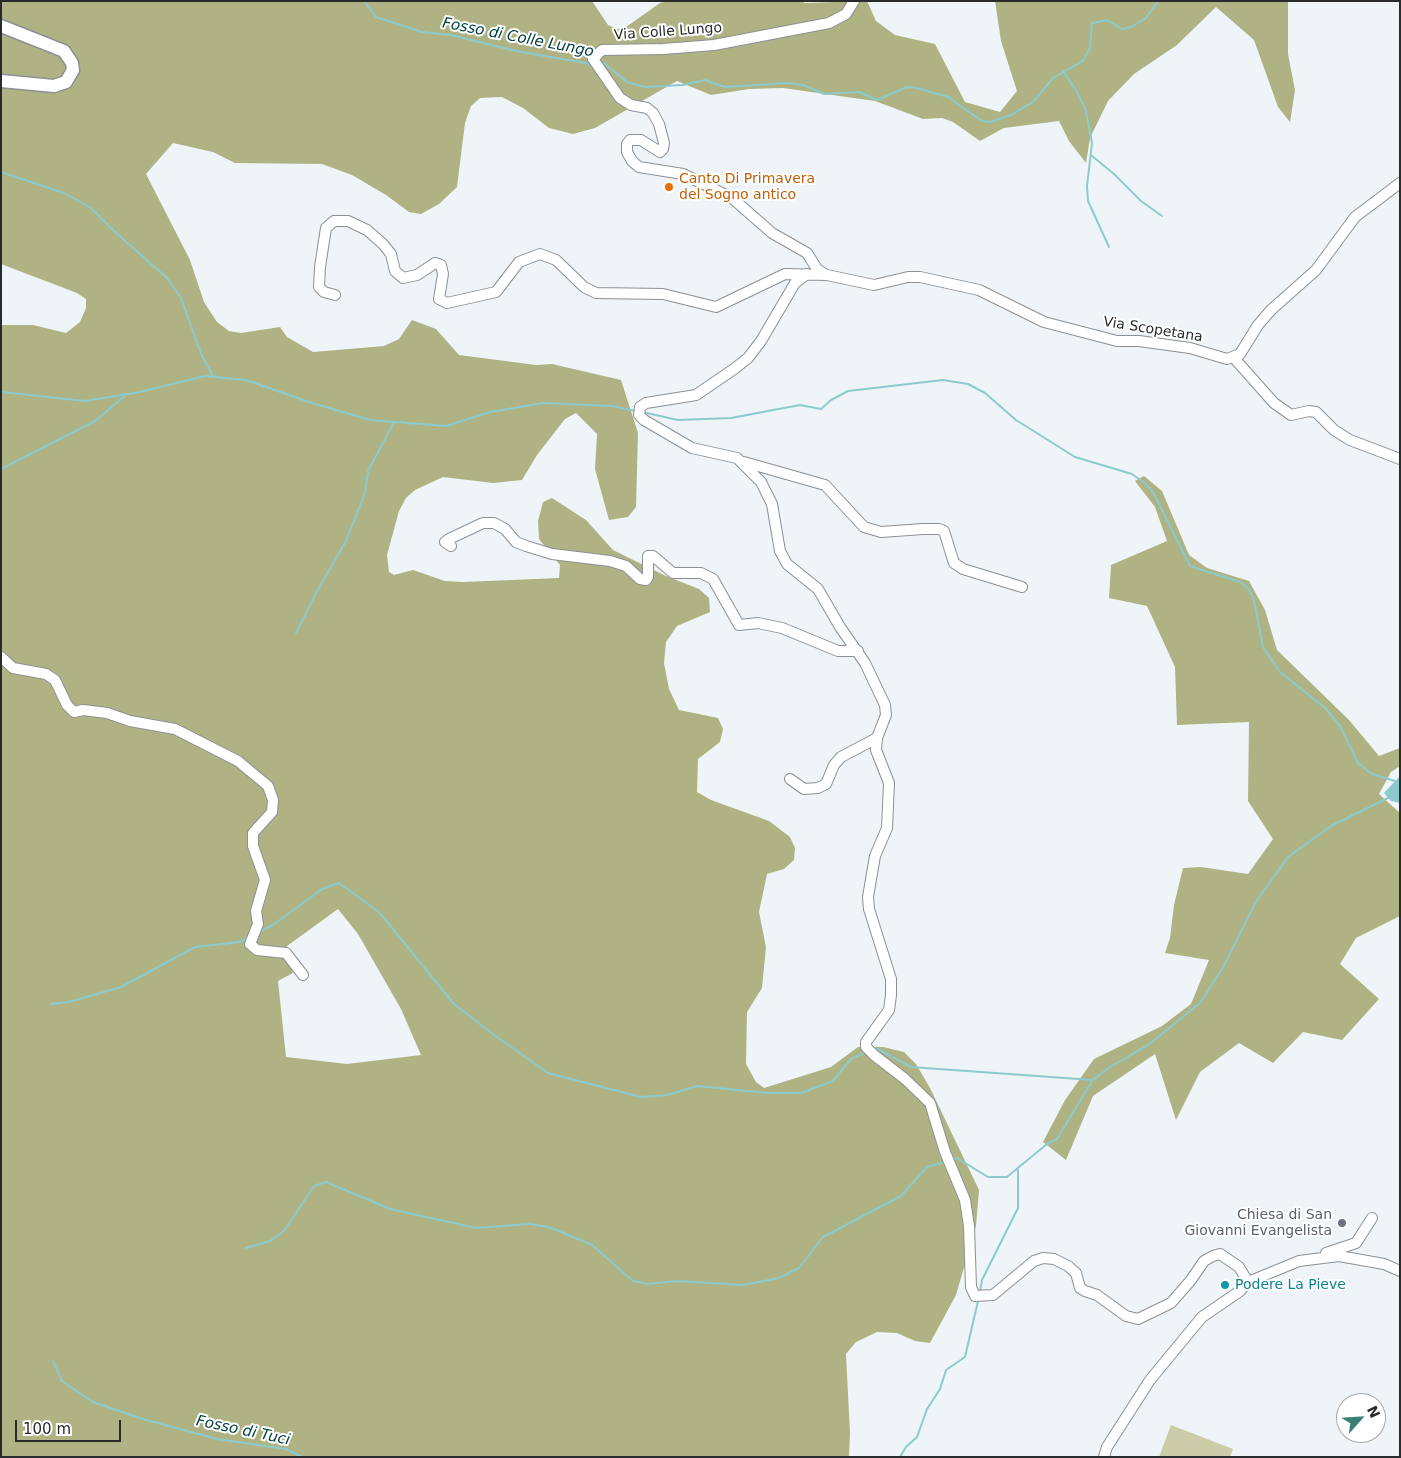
<!DOCTYPE html>
<html>
<head>
<meta charset="utf-8">
<style>
	body { margin:0 }
	#map { position:relative; width:1401px; height:1458px; overflow:hidden; background:#eff4f8; font-family:"DejaVu Sans",sans-serif }
	canvas { display:block }
	.frame { position:absolute; inset:0; border:2px solid #292a2c; pointer-events:none }
	.north { position:absolute; left:1336px; top:1393px; width:50px; height:50px; box-sizing:border-box; background:#fff; border:1px solid #a9aaab; border-radius:50%; rotate:64deg; font-size:14px; font-weight:700; line-height:20px; text-align:center; color:#292a2c }
	.north::after { content:''; display:block; margin:auto; width:18px; height:22px; background:#3a7f75; clip-path:polygon(50% 0,100% 100%,50% 72%,0 100%) }
	.scale { position:absolute; left:15px; top:1420px; width:106px; height:22px; box-sizing:border-box; border:2px solid #292a2c; border-top:0; padding-left:6px; font-size:15px; line-height:18px; white-space:nowrap; color:#292a2c; -webkit-text-stroke:4px #fff; paint-order:stroke }
</style>
</head>
<body>
<div id="map">
<canvas width="1401" height="1458"></canvas>
<div class="frame"></div>
<div class="north">N</div>
<div class="scale">100 m</div>
</div>
<script>
const ctx = document.querySelector('canvas').getContext('2d');
ctx.lineJoin = 'round';
function fill(path, color) {
  ctx.fillStyle = color;
  ctx.fill(path, 'evenodd');
}
function shape(rows) {
  const path = new Path2D();
  for (const r of rows) {
    path.moveTo(r[0], r[1]);
    for (let i = 2; i < r.length; i += 2) path.lineTo(r[i], r[i + 1]);
  }
  return path;
}
function stroke(path, color, width, dash) {
  ctx.strokeStyle = color;
  ctx.lineWidth = width;
  ctx.lineCap = dash ? 'butt' : 'round';
  ctx.setLineDash(dash || []);
  ctx.stroke(path);
}
function drawText(font, color, halo, rows, align = 'center') {
  ctx.font = font + ' "DejaVu Sans",sans-serif';
  ctx.lineWidth = 4;
  ctx.setLineDash([]);
  ctx.textBaseline = 'middle';
  ctx.strokeStyle = halo;
  ctx.fillStyle = color;
  for (const [text, x, y, turn = 0] of rows) {
    ctx.save();
    ctx.translate(x, y);
    ctx.rotate((+turn || 0) * Math.PI / 180);
    ctx.textAlign = isNaN(turn) ? turn : align;
    if (halo) ctx.strokeText(text, 0, 0);
    ctx.fillText(text, 0, 0);
    ctx.restore();
  }
}
fill(shape([
	[1171,1425,1233,1449,1230,1457,1159,1457]
]), '#cacda7');
fill(shape([
	[1,1,592,1,608,25,617,29,626,27,660,3,667,1,800,1,805,3,867,1,876,21,895,35,935,44,965,102,1000,112,1017,91,1001,41,995,1,1288,1,1288,54,1295,90,1290,122,1278,107,1254,40,1216,7,1177,45,1134,74,1108,101,1090,138,1086,163,1069,141,1059,121,1004,128,980,141,953,122,942,118,923,119,875,101,783,88,749,89,711,95,677,81,595,128,573,134,549,128,523,108,502,97,480,98,471,106,465,123,457,187,439,204,421,214,409,212,386,195,352,175,322,164,235,163,213,152,173,143,146,174,190,260,204,302,217,322,229,331,241,333,280,327,287,337,313,352,384,346,399,339,412,320,436,329,459,355,536,365,552,364,621,380,638,433,636,507,628,517,609,520,595,469,597,434,576,413,565,419,537,455,522,480,493,483,443,477,415,490,406,498,399,511,387,555,389,572,394,575,413,570,445,581,463,582,559,578,560,565,539,539,538,521,543,502,552,498,586,520,613,550,666,576,699,589,709,598,710,612,677,626,666,642,664,663,669,689,679,710,718,718,723,729,720,742,698,759,697,792,711,800,769,821,790,837,795,848,794,860,784,869,767,874,759,912,766,947,762,988,747,1012,746,1064,756,1082,764,1088,831,1067,858,1047,883,1047,904,1052,916,1064,930,1088,979,1190,976,1226,956,1295,930,1343,915,1341,897,1333,877,1332,856,1342,846,1354,850,1434,849,1457,1,1457,1,325,33,325,66,333,80,322,86,308,86,299,77,293,1,264],
	[338,909,358,934,401,1009,421,1055,347,1064,286,1057,278,981,293,973,287,946],
	[1144,476,1162,491,1189,555,1207,568,1249,581,1265,610,1277,650,1349,720,1379,756,1400,748,1400,766,1391,772,1379,794,1400,813,1400,916,1356,938,1340,964,1379,999,1342,1040,1303,1032,1273,1063,1239,1043,1200,1072,1176,1120,1155,1054,1093,1096,1066,1160,1043,1142,1065,1100,1094,1059,1162,1026,1191,1004,1209,960,1165,953,1170,938,1174,905,1183,868,1201,867,1248,874,1273,839,1248,801,1249,722,1177,725,1175,667,1147,606,1109,598,1111,565,1167,541,1155,507,1135,481]
]), '#afb383');
fill(shape([
	[1400,776,1400,803,1391,801,1384,793]
]), '#8ccbcd');
stroke(shape([
	[364,1,376,17,422,32,451,35,516,51,591,64],
	[600,64,604,63,627,82,645,87,683,85,705,80,725,87,788,83,803,85,824,94,859,92,877,100,907,87,917,88,948,97,982,121,990,122,1011,115,1033,102,1053,78,1083,61,1090,48,1092,23,1107,20,1122,29,1131,27,1146,18,1158,1],
	[1063,71,1077,92,1086,111,1092,143,1087,186,1088,201,1109,247],
	[1092,156,1114,174,1141,201,1162,216],
	[1,172,64,193,91,208,115,232,167,278,181,298,202,356,213,376],
	[1,392,85,401,140,392,205,376,246,380,312,403,370,420,446,426,490,412,543,403,613,406,635,411],
	[642,412,678,420,731,418,800,405,821,409,831,400,848,391,943,380,968,384,985,393,1016,420,1075,457,1132,474,1146,484,1153,492,1190,566,1240,582,1248,588,1254,600,1263,647,1280,672,1325,708,1340,726,1358,763,1372,774,1395,781],
	[1,469,95,421,127,394],
	[296,633,316,593,346,541,365,493,368,471,394,422],
	[259,932,273,925,322,889,339,883,379,912,454,1004,494,1035,548,1073,641,1097,667,1095,697,1086,768,1093,801,1093,833,1081,851,1059,866,1052],
	[50,1004,69,1002,121,987,195,947,240,942,248,938],
	[873,1050,878,1049,911,1067,1093,1080,1110,1067,1148,1045,1200,1003,1222,969,1255,903,1288,857,1331,826,1390,797],
	[951,1159,957,1158,988,1177,1007,1177,1047,1144,1057,1139,1092,1081],
	[246,1248,270,1241,284,1231,314,1186,326,1182,390,1209,476,1228,529,1224,549,1227,592,1245,633,1281,648,1284,677,1281,743,1285,779,1278,799,1268,823,1237,901,1196,927,1167,945,1162],
	[980,1291,982,1280,1018,1208,1018,1170],
	[53,1361,62,1381,93,1402,143,1419,217,1439,286,1449,302,1457],
	[900,1457,906,1447,917,1437,927,1409,940,1389,946,1370,965,1357,978,1301]
]), '#8ccbcd', 2);
const minor = shape([
	[807,274,795,283,761,341,748,358,734,369,696,395,646,403,640,407,639,415,644,420,692,448,737,458,761,482,772,504,780,551,787,564,818,589,840,627,865,663,885,705,886,715,877,738,876,750,889,783,887,828,875,856,868,897,869,909,891,979,891,995,889,1010,866,1042,866,1047,874,1055,905,1079,930,1103,945,1152,965,1200,969,1226,971,1287,975,1296,993,1295,1034,1261,1043,1258,1054,1259,1068,1266,1076,1273,1080,1288,1085,1291,1097,1295,1126,1316,1138,1319,1171,1303,1191,1280,1204,1261,1213,1256,1220,1254,1239,1267,1248,1282],
	[826,275,817,269,807,253,772,233,732,198,683,174,639,167,632,161,627,152,627,144,630,140,641,140,660,152,663,149,664,143,659,124,653,113,647,108,631,105,620,98,593,59,602,50,663,49,714,45,829,23,846,14,854,1],
	[335,295,324,292,319,287,320,267,326,228,334,221,348,221,367,230,383,244,391,254,395,271,403,278,417,275,435,263,441,265,443,274,439,299,447,303,496,292,519,262,540,254,556,260,584,287,596,293,663,294,716,307,785,274,827,275,874,285,908,277,920,277,979,290,1044,322,1117,341,1139,341,1190,348,1227,359,1240,354,1258,325,1271,310,1316,270,1355,217,1400,183],
	[1234,358,1274,403,1291,415,1309,411,1316,412,1334,430,1350,440,1400,459],
	[744,462,825,485,864,527,881,532,923,529,939,529,944,531,954,563,963,569,1022,587],
	[451,546,445,542,449,539,483,523,494,523,505,529,516,542,526,546,552,554,610,561,626,566,640,579,646,580,648,577,648,556,653,556,673,573,701,573,713,579,739,625,758,623,782,628,838,651,858,651],
	[1,657,13,668,46,674,55,680,67,705,74,712,83,710,107,713,130,721,175,729,238,761,268,786,273,800,272,812,253,833,253,846,265,880,256,911,258,924,250,944,257,950,286,953,303,975],
	[790,779,804,789,818,788,826,784,834,765,841,757,877,738],
	[1326,1253,1356,1243,1372,1218],
	[1104,1457,1107,1447,1150,1380,1202,1317,1240,1291,1248,1282,1299,1261,1339,1256,1384,1264,1400,1271]
]);
const major = shape([
	[1,26,64,51,72,63,73,70,66,82,54,86,1,81]
]);
stroke(minor, '#8c9094', 12);
stroke(major, '#8c9094', 15);
stroke(minor, '#fff', 10);
stroke(major, '#fff', 12);
for (const [x, y, r, color] of [
	[669,187,5,"#e8710a"],
	[1342,1223,5,"#6b7280"],
	[1225,1285,5,"#0f9aa8"]
]) {
  const dot = new Path2D();
  dot.arc(x, y, r, 0, 2 * Math.PI);
  ctx.fillStyle = color;
  ctx.fill(dot);
  stroke(dot, '#fff', 2);
}
drawText('14px', '#292a2c', '#fff', [
	["Via Colle Lungo",668,32,-4],
	["Via Scopetana",1153,330,9]
]);
drawText('14px', '#c56008', '#fff', [
	["Canto Di Primavera",679,179],
	["del Sogno antico",679,195]
], 'left');
drawText('14px', '#5b616d', '#fff', [
	["Chiesa di San",1332,1215],
	["Giovanni Evangelista",1332,1231]
], 'right');
drawText('14px', '#0d838f', '#fff', [
	["Podere La Pieve",1235,1285]
], 'left');
drawText('italic 15px', '#034143', '#fff', [
	["Fosso di Colle Lungo",518,38,11],
	["Fosso di Tuci",243,1431,12]
]);
</script>
</body>
</html>
